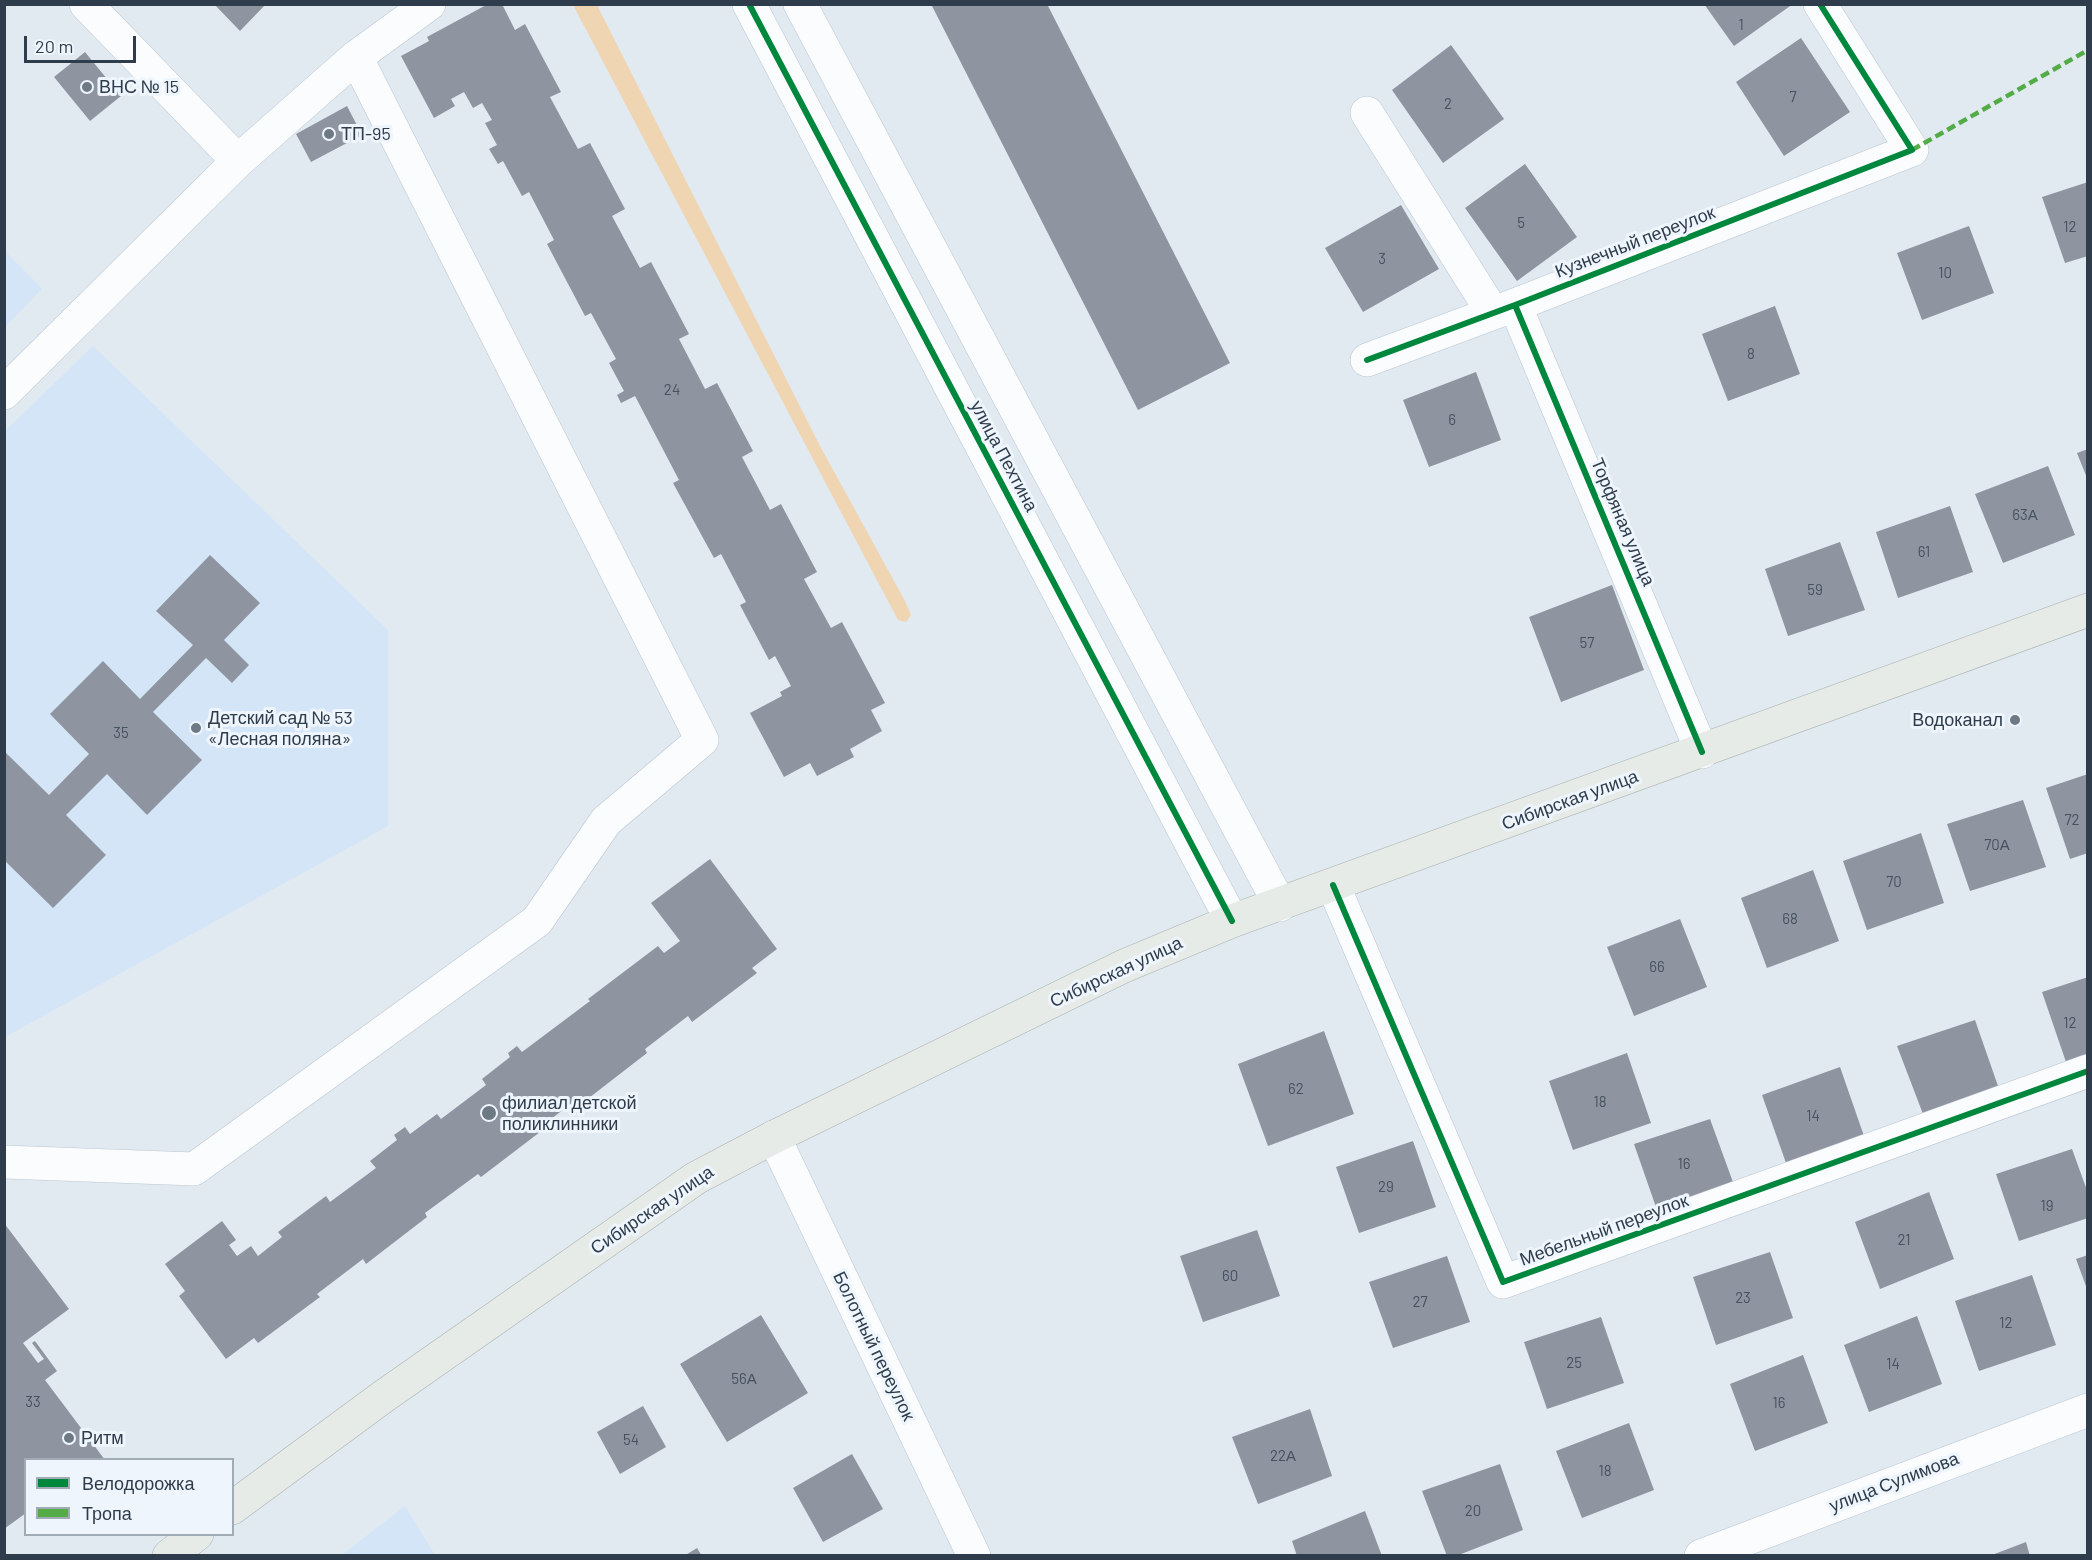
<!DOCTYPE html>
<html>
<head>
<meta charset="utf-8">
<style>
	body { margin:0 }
	#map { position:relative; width:2092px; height:1560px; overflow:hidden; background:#e1e9f1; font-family:Barlow,sans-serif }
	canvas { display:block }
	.frame { position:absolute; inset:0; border:6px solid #2e3c4b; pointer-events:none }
	.legend { position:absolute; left:24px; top:1458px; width:210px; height:78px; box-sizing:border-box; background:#eef5fd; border:2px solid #a1abb6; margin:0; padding:8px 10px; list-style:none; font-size:18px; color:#2e3c4b }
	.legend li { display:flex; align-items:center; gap:12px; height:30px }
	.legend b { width:30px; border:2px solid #a1abb6 }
	.scale { position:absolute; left:24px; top:36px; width:112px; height:27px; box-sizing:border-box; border:3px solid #2e3c4b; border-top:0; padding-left:8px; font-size:18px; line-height:21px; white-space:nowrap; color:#2e3c4b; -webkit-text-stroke:4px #eef5fd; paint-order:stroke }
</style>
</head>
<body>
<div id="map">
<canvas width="2092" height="1560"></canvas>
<div class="frame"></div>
<ul class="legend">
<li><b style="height:8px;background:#00873e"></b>Велодорожка</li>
<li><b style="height:8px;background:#54ac47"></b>Тропа</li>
</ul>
<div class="scale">20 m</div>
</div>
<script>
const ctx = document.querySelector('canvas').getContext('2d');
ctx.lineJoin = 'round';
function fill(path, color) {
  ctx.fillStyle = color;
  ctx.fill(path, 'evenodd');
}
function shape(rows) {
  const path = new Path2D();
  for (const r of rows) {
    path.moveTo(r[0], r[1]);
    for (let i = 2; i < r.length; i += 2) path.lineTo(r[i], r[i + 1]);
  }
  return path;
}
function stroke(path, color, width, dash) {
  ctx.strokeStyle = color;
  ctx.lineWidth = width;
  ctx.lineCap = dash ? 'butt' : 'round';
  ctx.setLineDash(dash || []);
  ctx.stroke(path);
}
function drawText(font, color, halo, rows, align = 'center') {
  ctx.font = font + ' Barlow,sans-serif';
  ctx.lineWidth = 6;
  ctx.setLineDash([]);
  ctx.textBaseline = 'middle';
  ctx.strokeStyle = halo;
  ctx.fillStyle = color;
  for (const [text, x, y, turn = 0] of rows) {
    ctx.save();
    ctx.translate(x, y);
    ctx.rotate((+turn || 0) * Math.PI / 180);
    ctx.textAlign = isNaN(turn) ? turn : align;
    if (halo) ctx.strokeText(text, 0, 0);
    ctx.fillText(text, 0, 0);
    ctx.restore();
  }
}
fill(shape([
	[5,251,42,289,5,327,4,327],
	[93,346,388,630,388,826,5,1037,5,431],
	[405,1506,435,1555,342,1555]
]), '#d4e5f8');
fill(shape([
	[573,5,597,5,820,446,905,601,911,615,906,622,898,620]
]), '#f0d5b2');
fill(shape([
	[214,4,266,4,240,31],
	[488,4,502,4,515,30,525,24,561,92,550,97,578,149,590,143,625,209,612,216,640,268,651,262,689,334,679,339,705,389,717,383,753,451,742,457,770,510,781,504,817,572,804,579,831,628,842,622,885,703,871,710,882,731,850,749,854,757,817,776,810,763,784,777,750,713,782,696,780,692,791,686,775,656,769,660,740,605,746,602,721,554,714,558,673,483,679,480,635,396,621,403,617,395,624,391,609,363,616,359,591,313,585,316,547,244,554,240,529,192,522,196,503,161,498,164,489,149,497,145,485,123,492,120,482,103,473,108,464,92,451,99,455,106,434,118,401,56,429,41,427,37],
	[931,4,1047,4,1230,363,1138,410],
	[1704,4,1793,4,1734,46],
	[1801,38,1850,112,1784,156,1736,82],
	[1451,45,1504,119,1443,163,1392,90],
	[85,52,121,96,90,121,54,77],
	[347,106,362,135,311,162,296,134],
	[1525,164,1577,237,1517,281,1465,208],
	[2088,182,2088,256,2065,263,2042,197],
	[1401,205,1439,269,1363,312,1325,248],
	[1969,226,1994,293,1922,320,1897,253],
	[1775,306,1800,374,1728,401,1702,334],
	[1476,372,1501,440,1429,467,1403,400],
	[2088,449,2088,478,2087,478,2077,453],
	[2048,466,2075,535,2003,563,1975,494],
	[1950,506,1973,572,1898,598,1876,532],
	[1840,542,1865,610,1788,636,1765,569],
	[210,555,260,603,224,640,249,665,232,683,206,658,153,712,202,760,147,815,107,774,66,815,106,855,53,908,4,860,4,751,49,795,89,754,50,714,103,661,140,699,193,645,156,611],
	[1612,585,1644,670,1561,702,1529,617],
	[2088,774,2088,853,2070,859,2046,788],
	[2023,800,2046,867,1970,891,1947,824],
	[1921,833,1944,903,1867,930,1843,861],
	[710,859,777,949,752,968,757,973,692,1022,688,1016,645,1049,647,1053,585,1101,581,1096,538,1129,540,1132,481,1177,478,1174,425,1213,427,1217,366,1264,363,1259,317,1294,320,1297,258,1343,254,1338,226,1359,179,1296,185,1291,165,1264,222,1221,236,1240,229,1245,237,1256,251,1246,258,1256,282,1237,278,1232,326,1196,330,1202,376,1168,370,1161,397,1140,394,1135,405,1127,410,1134,437,1114,441,1119,486,1085,482,1079,510,1057,508,1053,517,1046,522,1052,590,1001,588,999,658,946,664,953,680,941,651,903],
	[1813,870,1839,941,1767,968,1741,898],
	[1680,919,1707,987,1634,1016,1607,947],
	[2088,977,2088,1054,2066,1062,2042,992],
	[1975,1020,1998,1086,1923,1114,1897,1046],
	[1324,1031,1354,1114,1268,1146,1238,1064],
	[1627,1053,1651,1123,1573,1150,1549,1081],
	[1840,1067,1864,1136,1786,1163,1762,1095],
	[1710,1119,1734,1185,1657,1210,1634,1144],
	[1413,1141,1436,1207,1359,1233,1336,1167],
	[2072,1149,2088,1193,2088,1218,2019,1241,1996,1174],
	[1929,1192,1954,1259,1880,1289,1855,1222],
	[4,1223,69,1309,23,1343,38,1363,44,1359,32,1343,35,1341,57,1371,45,1380,105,1460,26,1460,26,1513,4,1529],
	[1257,1230,1280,1296,1203,1322,1180,1256],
	[1770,1252,1793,1318,1716,1345,1693,1277],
	[2088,1255,2088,1289,2087,1289,2076,1259],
	[1447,1256,1470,1322,1393,1348,1369,1282],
	[2032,1275,2056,1345,1979,1371,1955,1301],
	[761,1315,808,1393,727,1442,680,1364],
	[1917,1316,1942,1384,1869,1412,1844,1345],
	[1601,1317,1624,1383,1547,1409,1524,1342],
	[1803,1355,1828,1423,1755,1451,1730,1384],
	[643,1406,666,1447,620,1474,597,1432],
	[1310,1409,1332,1476,1258,1504,1232,1437],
	[1629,1423,1654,1490,1582,1518,1556,1451],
	[852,1454,883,1509,823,1542,793,1488],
	[1500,1464,1523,1530,1456,1556,1447,1556,1422,1491],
	[1365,1511,1382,1556,1297,1556,1292,1541],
	[2026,1542,2030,1556,1992,1556,1992,1555],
	[697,1548,702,1556,684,1556]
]), '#8f95a0');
const minor = shape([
	[86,4,238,161,356,57],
	[749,4,1232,921],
	[800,4,1280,905],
	[1367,113,1493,313],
	[1515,305,1702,752],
	[1367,360,1515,305,1912,150,1820,4],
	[4,393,238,161],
	[1333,885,1503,1282,2088,1071],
	[774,1137,974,1556],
	[4,1162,194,1169,537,921,606,821,702,740,356,57,429,4],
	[1701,1556,2088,1410]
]);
const major = shape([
	[232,1508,384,1396,696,1178,774,1137,1124,966,1232,921,2088,610],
	[169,1556,197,1534]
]);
stroke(minor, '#bcc6d2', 34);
stroke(major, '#aab3af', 34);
stroke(minor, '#fafcfd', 33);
stroke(major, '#e7ebe8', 33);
stroke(shape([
	[1912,150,2088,50]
]), '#54ac47', 4.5, [9, 4.5]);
stroke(shape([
	[749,4,1232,921],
	[1515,305,1702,752],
	[1367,360,1515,305,1912,150,1820,4],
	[1333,885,1503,1282,2088,1071]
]), '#00873e', 6);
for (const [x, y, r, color] of [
	[87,87,6,"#6d7985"],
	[329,134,6,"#6d7985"],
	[2015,720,6,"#6d7985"],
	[196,728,6,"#6d7985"],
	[489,1113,8,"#6d7985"],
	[69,1438,6,"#6d7985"]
]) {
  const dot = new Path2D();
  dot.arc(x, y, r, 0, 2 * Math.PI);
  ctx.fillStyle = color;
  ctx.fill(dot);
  stroke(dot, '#eef5fd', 2);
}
drawText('15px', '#465260', null, [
	["1",1741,25],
	["7",1793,97],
	["2",1448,104],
	["5",1521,223],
	["12",2070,227],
	["3",1382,259],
	["10",1945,273],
	["8",1751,354],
	["24",672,390],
	["6",1452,420],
	["63А",2025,515],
	["61",1924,552],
	["59",1815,590],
	["57",1587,643],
	["35",121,733],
	["72",2072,820],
	["70А",1997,845],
	["70",1894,882],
	["68",1790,919],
	["66",1657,967],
	["12",2070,1023],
	["62",1296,1089],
	["18",1600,1102],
	["14",1813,1116],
	["16",1684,1164],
	["29",1386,1187],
	["19",2047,1206],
	["21",1904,1240],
	["60",1230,1276],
	["23",1743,1298],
	["27",1420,1302],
	["12",2006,1323],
	["25",1574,1363],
	["14",1893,1364],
	["56А",744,1379],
	["33",33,1402],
	["16",1779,1403],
	["54",631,1440],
	["22А",1283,1456],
	["18",1605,1471],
	["20",1473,1511]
]);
drawText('18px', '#2e3c4b', '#eef5fd', [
	["ВНС № 15",99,87],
	["ТП-95",341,134],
	["Детский сад № 53",208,718],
	["«Лесная поляна»",208,739],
	["Водоканал",2003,720,"right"],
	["филиал детской",502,1103],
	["поликлинники",502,1124],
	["Ритм",81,1438]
], 'left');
drawText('18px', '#2e3c4b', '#eef5fd', [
	["Кузнечный переулок",1635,242,-21],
	["улица Пехтина",1004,456,62],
	["Торфяная улица",1623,522,67],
	["Сибирская улица",1570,800,-20],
	["Сибирская улица",1116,972,-25],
	["Сибирская улица",652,1210,-34],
	["Мебельный переулок",1604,1230,-20],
	["Болотный переулок",874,1346,64],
	["улица Сулимова",1894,1482,-21]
]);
</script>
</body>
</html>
